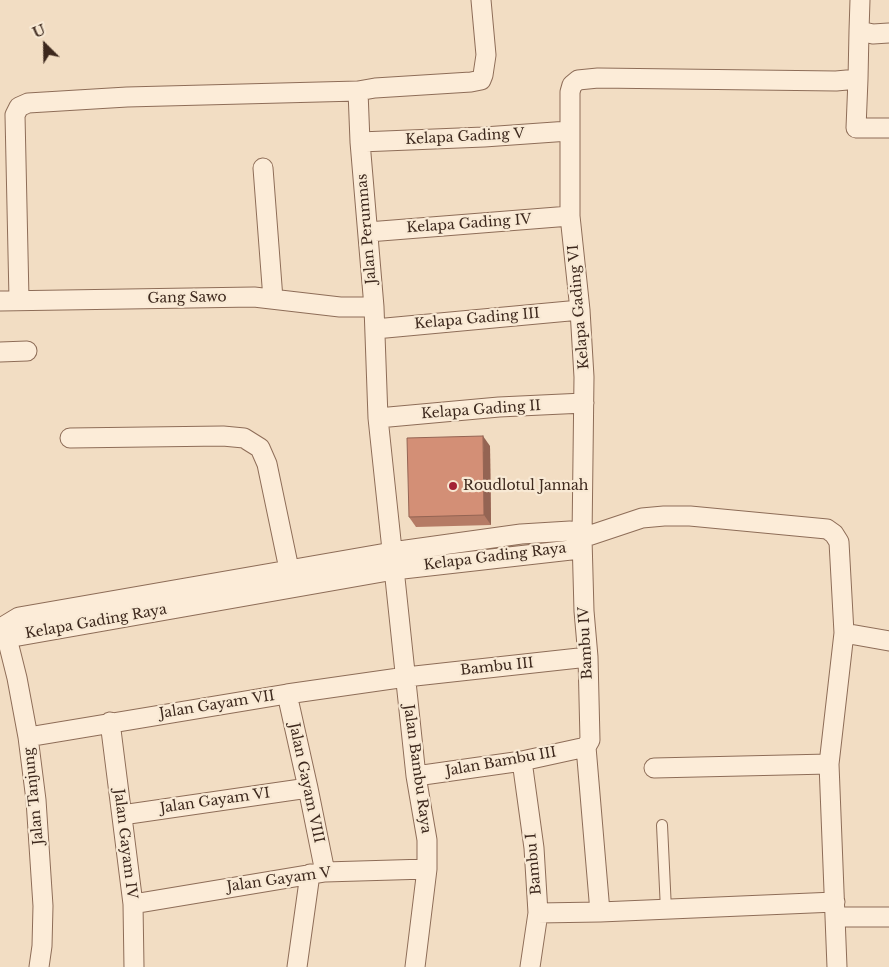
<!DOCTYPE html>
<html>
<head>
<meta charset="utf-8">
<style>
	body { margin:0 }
	#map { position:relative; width:889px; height:967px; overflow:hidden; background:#f2ddc3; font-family:"Libre Baskerville",serif }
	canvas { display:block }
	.north { position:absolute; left:20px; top:20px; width:50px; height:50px; -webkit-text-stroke:4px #f8e9d4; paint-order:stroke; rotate:337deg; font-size:14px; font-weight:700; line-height:20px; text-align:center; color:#3d281d }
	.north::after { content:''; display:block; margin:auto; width:18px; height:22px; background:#3d281d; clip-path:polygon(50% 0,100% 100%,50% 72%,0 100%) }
</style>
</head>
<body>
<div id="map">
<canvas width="889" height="967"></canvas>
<div class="north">U</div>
</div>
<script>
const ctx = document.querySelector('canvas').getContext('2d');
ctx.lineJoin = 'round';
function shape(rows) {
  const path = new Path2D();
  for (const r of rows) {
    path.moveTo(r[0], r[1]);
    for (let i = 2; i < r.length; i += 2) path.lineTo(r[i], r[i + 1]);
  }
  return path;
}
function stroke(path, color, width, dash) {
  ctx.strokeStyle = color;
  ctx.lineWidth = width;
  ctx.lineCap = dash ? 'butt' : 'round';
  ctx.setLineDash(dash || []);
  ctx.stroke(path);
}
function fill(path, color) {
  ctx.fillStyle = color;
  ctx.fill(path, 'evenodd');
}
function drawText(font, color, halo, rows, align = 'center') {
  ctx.font = font + ' "Libre Baskerville",serif';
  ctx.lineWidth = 4.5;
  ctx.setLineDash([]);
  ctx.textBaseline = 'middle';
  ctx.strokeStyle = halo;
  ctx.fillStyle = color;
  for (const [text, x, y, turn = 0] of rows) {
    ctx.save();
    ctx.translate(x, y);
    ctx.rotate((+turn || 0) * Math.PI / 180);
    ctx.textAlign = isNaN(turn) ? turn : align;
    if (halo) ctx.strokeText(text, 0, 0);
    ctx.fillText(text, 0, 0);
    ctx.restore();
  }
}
const lane = shape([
	[662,825,666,910]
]);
const street = shape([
	[860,0,859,31,873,34,889,33],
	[858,79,859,31],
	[360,142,484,137,569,131],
	[263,168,273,299],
	[368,232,570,216],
	[19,299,15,115,19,107,28,103,127,97,358,91],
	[0,301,254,297,340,307,374,307],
	[375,329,580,310],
	[0,352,27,351],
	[378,418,499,407,584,403],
	[70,438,223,436,244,438,260,448,267,464,289,569],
	[4,626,19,636,394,570,571,550,582,538,642,518,664,516,690,516,827,529,834,534,839,542,844,633,829,764,837,967],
	[4,626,17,678,28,737,36,800,43,906,42,946,39,967],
	[0,627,4,626,19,617,392,552,521,534,570,531,582,538],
	[844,633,889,641],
	[287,694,308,788,325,872],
	[110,722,133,904,134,967],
	[28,737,287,694,406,677,588,657],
	[586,747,590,740,588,657,584,611,582,538,584,377,580,310,570,216,570,92,572,85,578,80,598,78,836,81,858,79,856,128,889,128],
	[586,747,600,912],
	[522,761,534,848,538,913,530,967],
	[654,768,829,764],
	[416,776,522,761,586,747],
	[122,815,308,788],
	[133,904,325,872,427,869],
	[538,913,600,912,835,902],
	[836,917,889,917],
	[297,967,310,874],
	[415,967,427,869,427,840,416,776,378,418,374,307,360,142,358,91,375,88,471,82,481,80,483,75,486,55,481,0]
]);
stroke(lane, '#8e6d58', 12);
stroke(street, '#8e6d58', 21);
stroke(lane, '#fcecd8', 10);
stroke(street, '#fcecd8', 19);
fill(shape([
	[490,446,491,525,416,527,409,517]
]), '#b57b65');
fill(shape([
	[483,436,490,446,491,525,484,515]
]), '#946453');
const building = shape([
	[483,436,484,515,409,517,407,438,483,436]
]);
fill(building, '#d38f76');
stroke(building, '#946453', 1);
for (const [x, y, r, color] of [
	[453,486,5,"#a32236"]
]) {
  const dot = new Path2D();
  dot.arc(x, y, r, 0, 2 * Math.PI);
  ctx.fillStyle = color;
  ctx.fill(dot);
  stroke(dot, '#f8e9d4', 2);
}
drawText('14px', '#3d281d', '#f8e9d4', [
	["Kelapa Gading V",465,137,-3],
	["Kelapa Gading IV",469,224,-4],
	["Jalan Perumnas",367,229,-95],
	["Gang Sawo",187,298,-1],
	["Kelapa Gading VI",579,307,-95],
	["Kelapa Gading III",477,319,-5],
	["Kelapa Gading II",481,410,-4],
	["Kelapa Gading Raya",495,557,-7],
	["Kelapa Gading Raya",96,622,-10],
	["Bambu IV",586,643,-93],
	["Bambu III",497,667,-6],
	["Jalan Gayam VII",217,705,-9],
	["Jalan Bambu III",501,762,-10],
	["Jalan Bambu Raya",417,769,82],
	["Jalan Gayam VIII",306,783,78],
	["Jalan Tanjung",34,796,-96],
	["Jalan Gayam VI",215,801,-8],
	["Jalan Gayam IV",125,844,83],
	["Bambu I",534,864,-95],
	["Jalan Gayam V",279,880,-8]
]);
drawText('14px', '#3d281d', '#f8e9d4', [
	["Roudlotul Jannah",463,486]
], 'left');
</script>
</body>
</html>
